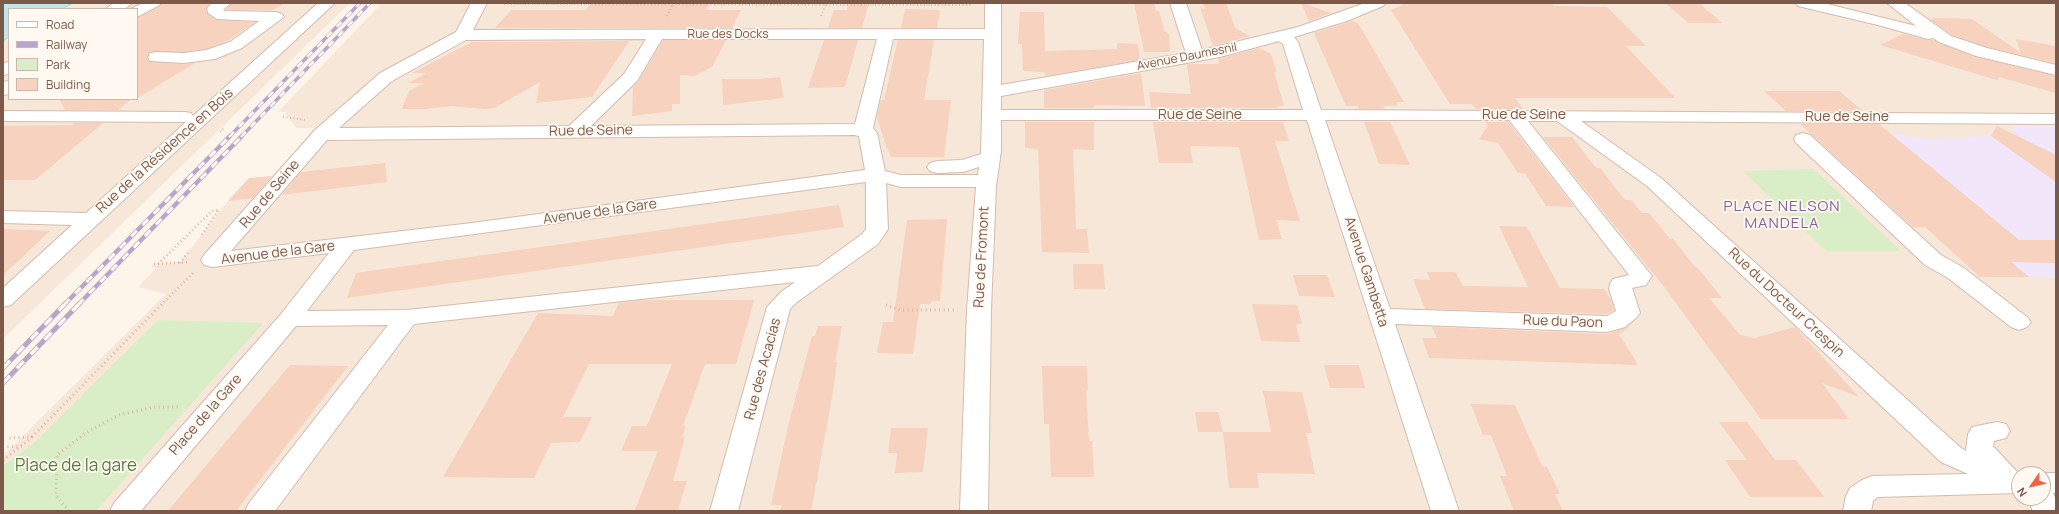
<!DOCTYPE html>
<html>
<head>
<meta charset="utf-8">
<style>
	body { margin:0 }
	#map { position:relative; width:2059px; height:514px; overflow:hidden; background:#fef5ea; font-family:Manrope,sans-serif }
	canvas { display:block }
	.frame { position:absolute; inset:0; border:4px solid #7d594a; pointer-events:none }
	.legend { position:absolute; left:8px; top:8px; width:130px; height:92px; box-sizing:border-box; background:#fff9f2; border:1px solid #cbb9af; margin:0; padding:5px 7px; list-style:none; font-size:12px; color:#7d594a }
	.legend li { display:flex; align-items:center; gap:8px; height:20px }
	.legend b { width:20px; border:1px solid #cbb9af }
	.north { position:absolute; left:2011px; top:466px; width:40px; height:40px; box-sizing:border-box; background:#fff9f2; border:1px solid #cbb9af; border-radius:50%; rotate:236deg; font-size:11px; font-weight:700; line-height:16px; text-align:center; color:#7d594a }
	.north::after { content:''; display:block; margin:auto; width:14px; height:18px; background:#f26346; clip-path:polygon(50% 0,100% 100%,50% 72%,0 100%) }
</style>
</head>
<body>
<div id="map">
<canvas width="2059" height="514"></canvas>
<div class="frame"></div>
<ul class="legend">
<li><b style="height:5px;background:#fff"></b>Road</li>
<li><b style="height:5px;background:#b8a5cb"></b>Railway</li>
<li><b style="height:11px;background:#d9eec6"></b>Park</li>
<li><b style="height:11px;background:#f6d2bf"></b>Building</li>
</ul>
<div class="north">N</div>
</div>
<script>
const ctx = document.querySelector('canvas').getContext('2d');
ctx.lineJoin = 'round';
function fill(path, color) {
  ctx.fillStyle = color;
  ctx.fill(path, 'evenodd');
}
function shape(rows) {
  const path = new Path2D();
  for (const r of rows) {
    path.moveTo(r[0], r[1]);
    for (let i = 2; i < r.length; i += 2) path.lineTo(r[i], r[i + 1]);
  }
  return path;
}
function stroke(path, color, width, dash) {
  ctx.strokeStyle = color;
  ctx.lineWidth = width;
  ctx.lineCap = dash ? 'butt' : 'round';
  ctx.setLineDash(dash || []);
  ctx.stroke(path);
}
function drawText(font, color, halo, rows, align = 'center') {
  ctx.font = font + ' Manrope,sans-serif';
  ctx.lineWidth = 3.5;
  ctx.setLineDash([]);
  ctx.textBaseline = 'middle';
  ctx.strokeStyle = halo;
  ctx.fillStyle = color;
  for (const [text, x, y, turn = 0] of rows) {
    ctx.save();
    ctx.translate(x, y);
    ctx.rotate((+turn || 0) * Math.PI / 180);
    ctx.textAlign = isNaN(turn) ? turn : align;
    if (halo) ctx.strokeText(text, 0, 0);
    ctx.fillText(text, 0, 0);
    ctx.restore();
  }
}
fill(shape([
	[73,3,350,3,3,339,3,41,9,37,9,99,137,99,137,9,62,9],
	[382,3,2056,3,2056,511,3,511,3,453,7,452,28,431,166,294,138,287,156,268,151,267,154,264,180,262,230,199,252,198,309,135,314,128,296,128,285,112,278,112],
	[2019,474,2043,474,2043,498,2019,498]
]), '#f7e7d8');
fill(shape([
	[2010,125,2056,125,2056,278,1980,277,1925,227,1913,227,1810,133,1890,133,1930,139,2017,134]
]), '#f2e6fb');
fill(shape([
	[1814,169,1901,251,1826,251,1743,171],
	[158,320,263,323,96,511,3,511,3,466,35,442]
]), '#d9eec6');
const water = shape([
	[3,3,73,3,62,9,9,9,9,37,3,41,3,3]
]);
fill(water, '#bce7eb');
stroke(water, '#a1d8de', 1);
fill(shape([
	[162,3,210,3,206,7,207,13,216,20,255,22,227,41,206,49,184,52,150,52,147,58,150,62,184,64,195,63,137,98,137,18,159,7],
	[232,3,284,3,273,10,226,10],
	[592,3,710,3,706,10,741,10,732,28,495,28,511,10,586,10],
	[848,3,869,3,862,28,828,28,834,10,847,10],
	[1134,3,1154,3,1156,11,1159,11,1164,31,1169,34,1170,52,1144,52],
	[1203,3,1226,3,1235,28,1250,36,1213,46,1200,7,1205,10],
	[1301,3,1302,3,1331,13,1309,21],
	[1407,3,1551,3,1554,6,1607,7,1646,46,1626,46,1675,98,1515,98,1524,110,1476,109,1472,104,1450,104,1391,10],
	[1665,3,1700,4,1722,23,1689,23],
	[905,9,940,10,937,28,901,28],
	[1020,12,1044,12,1045,51,1117,49,1117,43,1138,44,1140,60,1045,76,1045,72,1023,71,1022,44,1018,44],
	[1933,18,1972,19,2021,53,2016,39,2056,46,2056,63,1987,47,1952,35,1931,20],
	[1352,21,1358,23,1404,102,1396,102,1398,106,1383,106,1385,109,1359,109,1358,106,1346,106,1314,33],
	[1903,34,1928,40,1933,40,1976,57,2056,76,2056,93,1999,77,1997,80,1880,45],
	[663,40,726,40,712,67,694,76,680,75,680,104,672,104,672,111,632,116,633,87,638,82],
	[824,40,858,40,845,87,808,88],
	[898,40,934,40,924,100,951,100,944,157,891,157,886,146,877,117,881,100,884,100],
	[629,41,592,97,536,103,540,82,494,108,485,109,451,106,426,109,402,109,409,91,424,83,408,83,427,73,412,73,472,42],
	[1259,48,1271,54,1277,72,1274,72,1284,106,1277,106,1278,108,1151,108,1149,92,1191,94,1187,64,1219,64,1218,59],
	[1141,73,1145,106,1094,105,1094,108,1044,108,1044,90],
	[780,77,784,98,723,105,722,79,758,79],
	[1764,91,1839,91,1863,111,1786,111],
	[59,99,131,99,118,110,65,110],
	[1025,122,1094,122,1094,150,1073,149,1076,229,1087,229,1089,253,1042,252,1038,149,1025,148],
	[1153,122,1283,122,1289,141,1275,141,1300,221,1276,220,1282,239,1259,240,1239,147,1190,146,1193,163,1159,163],
	[1364,122,1390,122,1410,165,1379,164],
	[1485,122,1508,122,1574,207,1546,206,1525,173,1518,173,1498,143,1479,139,1488,126],
	[1531,122,1543,137,1572,137,1596,168,1600,168,1625,200,1631,200,1642,213,1649,213,1670,239,1673,239,1695,267,1697,267,1722,298,1709,298,1740,335,1754,338,1795,327,1859,397,1822,383,1849,419,1761,419,1665,288],
	[72,123,103,123,35,180,3,180,3,126,73,125],
	[1800,124,1879,124,2019,240,2056,240,2056,263,2011,262,2029,277,1980,277,1925,227,1913,227],
	[1997,126,2056,155,2056,182,1991,136],
	[385,163,387,182,282,195,301,172],
	[272,176,253,198,228,201,249,178],
	[839,205,844,227,347,298,356,273],
	[947,219,940,301,931,301,931,304,920,304,913,354,877,353,883,322,893,322,907,220],
	[1499,226,1527,227,1560,288,1604,289,1611,300,1614,310,1607,314,1425,309,1413,279,1430,280,1427,272,1455,272,1463,286,1528,287],
	[3,229,50,231,3,275],
	[1073,264,1103,264,1105,289,1074,289],
	[1293,275,1327,275,1335,297,1299,296],
	[643,300,754,300,736,364,705,364,683,426,686,426,682,437,685,437,673,481,687,481,678,510,635,510,658,451,621,451,632,426,647,426,672,364,589,364,563,417,592,417,580,442,551,443,534,478,443,477,538,313,613,316,619,303],
	[1252,304,1297,305,1302,324,1296,324,1300,342,1261,341],
	[818,326,842,326,835,362,837,362,833,392,811,511,780,511,782,505,771,505,789,422,812,336,815,336],
	[1432,327,1607,334,1628,327,1628,328,1619,334,1638,365,1429,358,1422,338,1437,338],
	[290,365,348,366,236,511,168,511],
	[1324,365,1359,365,1365,388,1330,388],
	[1042,366,1087,366,1088,390,1086,390,1089,441,1092,441,1094,477,1051,477,1049,424,1044,424],
	[1263,391,1302,392,1312,433,1306,433,1315,474,1257,473,1259,488,1229,488,1223,432,1271,432],
	[1471,404,1515,405,1542,466,1547,467,1560,494,1555,494,1563,511,1514,511,1500,476,1507,476,1491,435,1483,435],
	[1195,412,1218,412,1223,432,1198,432],
	[1719,422,1747,422,1775,460,1796,460,1824,497,1750,497,1725,460,1747,460],
	[891,428,928,428,923,472,895,473,897,453,888,453]
]), '#f6d2bf');
const minor = shape([
	[113,3,132,3,125,9,106,9,113,3],
	[142,3,161,3,158,6,137,17,137,9,131,9,142,3],
	[212,3,231,3,223,10,225,11,276,12,282,14,284,17,242,48,215,59,184,63,150,61,148,57,150,53,156,52,184,53,206,50,230,42,259,21,217,19,208,13,207,8,212,3],
	[318,3,335,3,11,305,3,307,3,288,72,225,3,223,3,211,86,213,186,122,3,121,3,111,185,112,191,113,193,116,318,3],
	[471,3,487,3,473,30,985,29,985,3,1001,3,1001,85,1186,53,1170,3,1186,3,1202,50,1298,27,1365,3,1386,3,1383,6,1347,21,1294,37,1298,42,1321,110,2056,114,2056,124,1581,121,1661,178,1961,448,1966,451,1968,434,1972,427,1997,422,2006,424,2010,431,2006,438,1994,441,1993,446,2019,474,2019,493,1878,497,1873,501,1871,511,1843,511,1846,496,1850,488,1862,480,1872,476,1968,474,1941,462,1647,186,1557,121,1528,121,1652,276,1646,285,1632,288,1640,313,1636,318,1625,327,1607,332,1395,324,1459,511,1431,511,1307,120,1001,120,1001,151,996,186,991,310,988,511,960,511,967,310,976,187,901,187,886,183,888,229,878,244,797,302,790,309,738,511,710,511,767,307,781,292,795,282,414,324,275,511,245,511,249,503,388,325,296,326,141,511,110,511,114,503,281,314,329,253,212,267,204,265,201,260,204,255,315,130,380,73,456,32,471,3],
	[646,39,624,74,569,126,339,128,392,81,466,40,646,39],
	[662,39,877,39,855,124,591,126,637,81,662,39],
	[893,39,984,39,981,154,962,160,937,161,930,163,927,167,930,171,937,173,963,172,979,167,978,175,901,175,885,171,877,133,873,128,893,39],
	[1279,41,1283,44,1303,110,1001,110,1001,96,1220,57,1279,41],
	[1325,120,1509,120,1629,275,1613,279,1610,284,1609,289,1616,311,1607,316,1390,309,1325,120],
	[854,135,859,136,865,170,472,223,231,251,327,140,854,135],
	[866,182,866,229,862,234,818,266,407,310,307,311,354,250,866,182],
	[1795,3,1823,3,1916,26,1887,3,1905,3,1951,36,1987,48,2056,65,2056,75,1976,56,1939,42,1933,38,1928,39,1878,25,1798,6,1795,3],
	[9,62,9,74,3,75,3,63,9,62],
	[9,81,9,94,3,95,3,82,9,81],
	[1803,133,1810,135,1941,255,1964,268,2027,317,2031,322,2027,327,2019,330,2011,327,1948,278,1925,265,1796,143,1794,139,1796,135,1803,133],
	[2043,473,2056,473,2056,493,2053,493,2056,500,2056,511,2033,511,2027,498,2043,498,2043,474,2038,474,2043,473]
]);
stroke(minor, '#d3bcae', 2);
stroke(shape([
	[504,4,971,5],
	[667,16,673,4],
	[821,16,826,3],
	[283,117,306,120],
	[220,132,225,127]
]), '#ddb5a1', 2, [1, 2.5]);
stroke(shape([
	[180,263,190,250],
	[154,264,190,262],
	[158,264,212,211,219,210,200,237],
	[161,305,194,272]
]), '#ddb5a1', 2.5, [1, 3]);
stroke(shape([
	[886,305,900,310,955,310],
	[3,419,5,417],
	[32,437,162,304],
	[3,447,23,446],
	[3,460,32,437,7,438],
	[69,511,56,496,57,455,87,432,119,415,154,407,181,407]
]), '#ddb5a1', 3, [1, 3.5]);
fill(minor, '#fff');
const railFar2 = shape([
	[229,137,360,3],
	[241,137,370,3]
]);
const railFar1 = shape([
	[64,305,230,136],
	[78,305,242,136]
]);
const rail = shape([
	[3,368,65,304],
	[3,383,79,304]
]);
stroke(railFar2, '#b8a5cb', 3.5);
stroke(railFar1, '#b8a5cb', 4.5);
stroke(rail, '#b8a5cb', 5);
stroke(railFar2, '#fff9f2', 2.5, [7]);
stroke(railFar1, '#fff9f2', 3, [8]);
stroke(rail, '#fff9f2', 3.5, [10]);
drawText('12px', '#7d594a', '#fff9f2', [
	["Rue des Docks",728,35],
	["Avenue Daumesnil",1187,57,-11]
]);
drawText('14px', '#7d594a', '#fff9f2', [
	["Rue de Seine",1200,115],
	["Rue de Seine",1524,115],
	["Rue de Seine",1847,117],
	["Rue de Seine",591,131,-1],
	["Rue de la Résidence en Bois",165,151,-42],
	["Rue de Seine",270,194,-50],
	["Avenue de la Gare",600,212,-8],
	["Avenue de la Gare",278,253,-7],
	["Rue de Fromont",982,257,-87],
	["Avenue Gambetta",1366,272,72],
	["Rue du Docteur Crespin",1786,303,43],
	["Rue du Paon",1563,322,2],
	["Rue des Acacias",763,369,-75],
	["Place de la Gare",206,415,-49]
]);
ctx.letterSpacing = '1px';
drawText('15px', '#836298', '#fff9f2', [
	["PLACE NELSON",1782,207],
	["MANDELA",1782,224]
]);
ctx.letterSpacing = '0px';
drawText('17px', '#537d3d', '#fff9f2', [
	["Place de la gare",76,466]
]);
</script>
</body>
</html>
